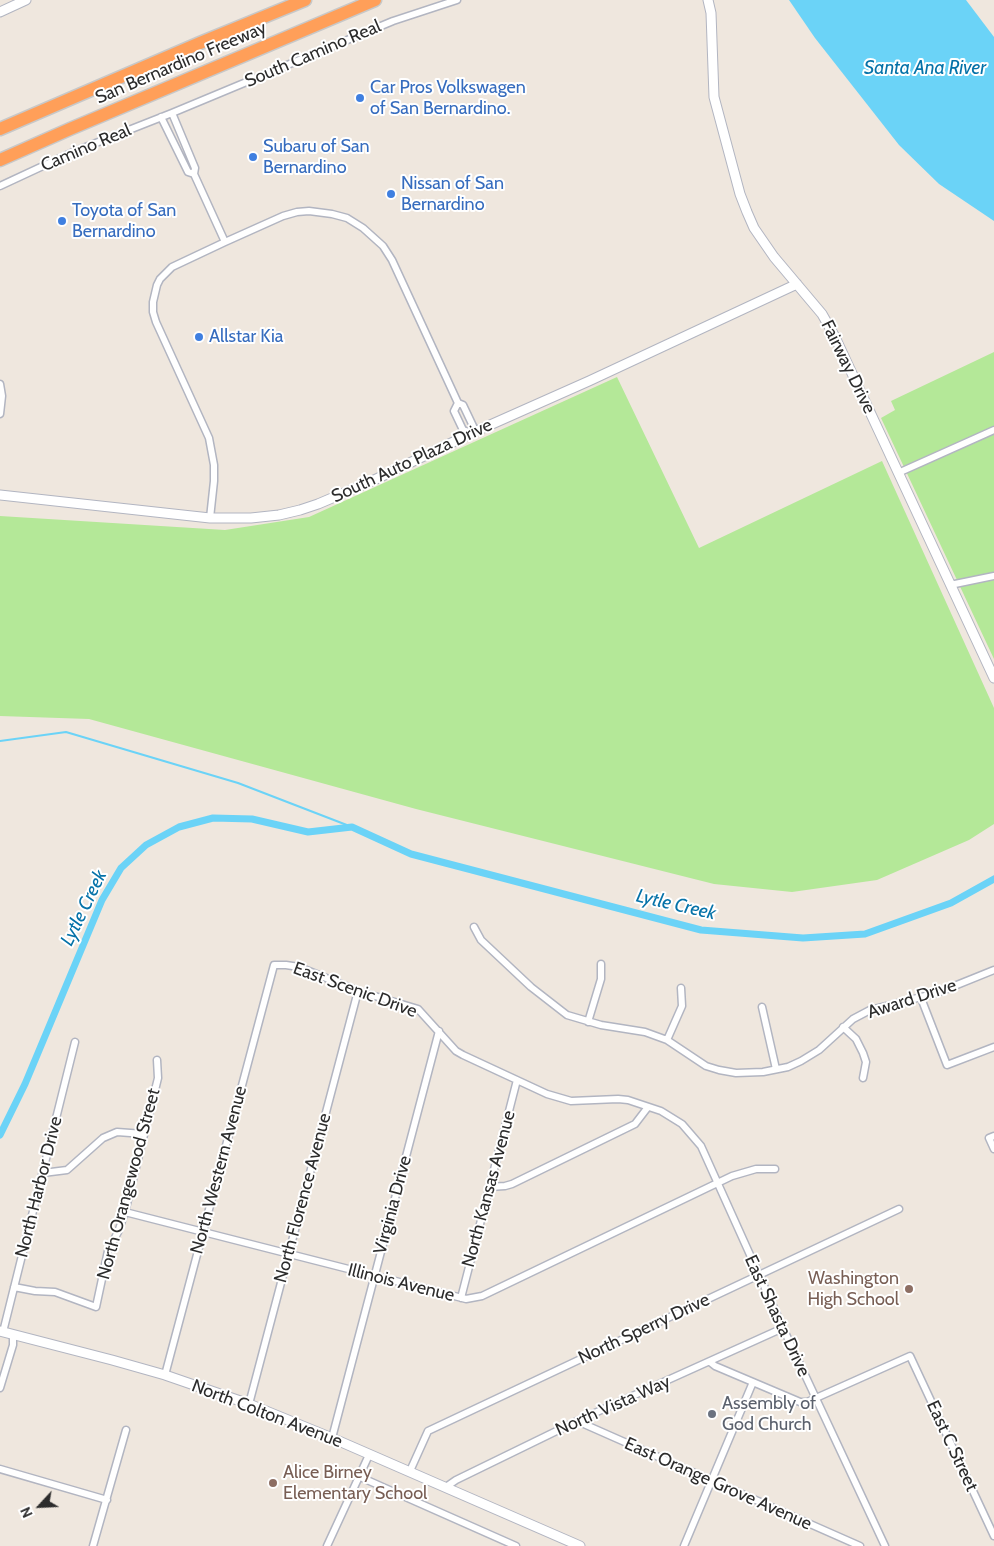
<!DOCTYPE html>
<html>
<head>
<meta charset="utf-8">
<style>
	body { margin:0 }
	#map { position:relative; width:994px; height:1546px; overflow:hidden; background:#efe7de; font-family:Cabin,sans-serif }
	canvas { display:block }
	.north { position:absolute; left:15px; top:1481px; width:50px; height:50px; -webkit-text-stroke:4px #fff; paint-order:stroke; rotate:245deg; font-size:14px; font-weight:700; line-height:20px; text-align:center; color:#2c2c2c }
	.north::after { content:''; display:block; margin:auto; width:18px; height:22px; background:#2c2c2c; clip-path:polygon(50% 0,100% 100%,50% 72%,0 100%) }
</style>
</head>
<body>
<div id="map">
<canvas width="994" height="1546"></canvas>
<div class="north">N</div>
</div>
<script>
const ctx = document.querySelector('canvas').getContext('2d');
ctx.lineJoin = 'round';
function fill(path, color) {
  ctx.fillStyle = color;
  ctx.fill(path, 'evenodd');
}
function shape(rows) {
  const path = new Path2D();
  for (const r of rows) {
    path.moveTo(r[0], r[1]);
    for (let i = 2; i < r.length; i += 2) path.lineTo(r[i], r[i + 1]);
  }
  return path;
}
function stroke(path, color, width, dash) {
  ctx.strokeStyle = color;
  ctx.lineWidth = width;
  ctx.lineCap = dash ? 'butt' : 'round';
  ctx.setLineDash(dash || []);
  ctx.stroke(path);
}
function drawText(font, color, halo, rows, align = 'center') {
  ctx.font = font + ' Cabin,sans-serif';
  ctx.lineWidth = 4;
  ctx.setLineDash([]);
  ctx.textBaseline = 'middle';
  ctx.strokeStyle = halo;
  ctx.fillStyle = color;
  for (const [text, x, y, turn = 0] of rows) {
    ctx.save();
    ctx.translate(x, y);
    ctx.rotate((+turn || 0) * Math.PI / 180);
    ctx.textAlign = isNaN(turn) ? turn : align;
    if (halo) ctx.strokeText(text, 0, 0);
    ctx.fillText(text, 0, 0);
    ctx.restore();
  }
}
fill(shape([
	[994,352,994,659,881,418,895,410,891,401],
	[617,377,699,548,882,461,994,708,994,824,969,840,877,880,792,892,714,884,416,809,89,719,0,716,0,516,225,530,309,517]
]), '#b4e898');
fill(shape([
	[789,0,966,0,994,37,994,221,939,184,899,145,815,38]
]), '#6bd3f7');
stroke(shape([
	[0,741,66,732,238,783,352,827]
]), '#6bd3f7', 2);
stroke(shape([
	[0,1135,25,1084,102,900,121,868,146,845,179,827,213,818,252,819,308,832,352,827,411,854,701,930,803,938,865,934,951,903,994,879]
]), '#6bd3f7', 7);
const street = shape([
	[172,113,195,168,194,174],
	[161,117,188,172,194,174,225,242],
	[0,186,73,152,172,113,393,21,457,0],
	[0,384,2,396,0,414],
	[898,473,994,430],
	[210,518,214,481,214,465,209,438,156,322,153,312,153,302,157,285,160,279,172,267,225,242,283,216,297,212,309,211,332,214,347,218,363,228,383,246,392,260,458,403,463,405,473,426,472,433,463,430,454,411,458,403],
	[950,585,994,576],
	[474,927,481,940,531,987,567,1015,601,1025,645,1032,667,1040,706,1066,719,1070,736,1073,763,1072,788,1067,801,1061,819,1050,853,1019,870,1010,937,993,994,970],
	[921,998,947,1065,994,1047],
	[762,1007,776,1069],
	[588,1022,601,979,601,964],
	[843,1027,856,1039,863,1053,866,1062,863,1078],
	[667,1040,682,1006,681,988],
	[994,1136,989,1138,994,1149],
	[43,1173,67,1170,103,1138,117,1132,144,1134],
	[489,1187,505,1186,512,1184,635,1124,648,1107],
	[125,1212,466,1299,482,1296,732,1176,756,1169,775,1169],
	[14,1287,35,1291,55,1292,96,1307,108,1251,118,1232,125,1212,158,1078,157,1060],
	[461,1298,517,1080],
	[3,1332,75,1042],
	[710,1362,715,1366,800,1402,807,1402,910,1356,994,1536],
	[165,1375,274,965,286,965,299,967,358,991,418,1009,456,1051,463,1055,547,1094,571,1101,618,1099,628,1100,661,1111,682,1124,701,1146,783,1328,885,1546],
	[0,1388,13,1345,13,1336],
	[249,1404,358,991],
	[577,1421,860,1546],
	[332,1438,439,1031],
	[0,1469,107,1500],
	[410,1471,428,1431,899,1209],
	[358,1476,516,1546],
	[446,1487,456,1480,577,1421,783,1328],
	[93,1546,126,1430],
	[327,1546,369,1455],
	[684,1546,753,1382]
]);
const secondary = shape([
	[708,0,711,13,714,97,740,194,747,212,754,228,774,257,822,314,835,337,994,678],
	[0,12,26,0],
	[0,495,210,518,251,518,279,515,300,510,318,504,372,481,472,433,589,381,797,284],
	[0,1331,112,1360,165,1375,249,1404,332,1438,580,1546]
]);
const highway = shape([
	[0,129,200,43,305,0],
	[0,160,70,129,375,0]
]);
stroke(street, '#b2b5c1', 9);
stroke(secondary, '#b2b5c1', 11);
stroke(highway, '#c8c8c8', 15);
stroke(street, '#fff', 6);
stroke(secondary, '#fff', 9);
stroke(highway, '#ff9f59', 12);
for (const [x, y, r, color] of [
	[360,98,5,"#3f7fe0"],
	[253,157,5,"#3f7fe0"],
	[391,194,5,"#3f7fe0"],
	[62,221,5,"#3f7fe0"],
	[199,337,5,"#3f7fe0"],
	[909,1289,5,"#8d6e63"],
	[712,1414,5,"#6b7280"],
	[273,1483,5,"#8d6e63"]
]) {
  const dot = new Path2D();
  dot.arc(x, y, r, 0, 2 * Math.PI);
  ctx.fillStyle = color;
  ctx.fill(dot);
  stroke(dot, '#fff', 2);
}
drawText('18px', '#2c2c2c', '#fff', [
	["South Camino Real",313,54,-23],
	["San Bernardino Freeway",181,63,-23],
	["Camino Real",86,148,-23],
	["Fairway Drive",848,367,64],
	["South Auto Plaza Drive",412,461,-25],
	["East Scenic Drive",355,990,20],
	["Award Drive",912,999,-18],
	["North Western Avenue",219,1170,-75],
	["North Orangewood Street",129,1184,-75],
	["North Harbor Drive",39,1187,-76],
	["North Kansas Avenue",489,1189,-75],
	["North Florence Avenue",303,1198,-75],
	["Virginia Drive",393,1205,-75],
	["Illinois Avenue",401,1283,14],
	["East Shasta Drive",777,1316,65],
	["North Sperry Drive",644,1329,-25],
	["North Vista Way",613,1406,-24],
	["North Colton Avenue",267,1414,21],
	["East C Street",952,1446,65],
	["East Orange Grove Avenue",718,1484,24]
]);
drawText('18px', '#366cbe', '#fff', [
	["Car Pros Volkswagen",370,88],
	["of San Bernardino.",370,109],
	["Subaru of San",263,147],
	["Bernardino",263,168],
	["Nissan of San",401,184],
	["Bernardino",401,205],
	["Toyota of San",72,211],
	["Bernardino",72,232],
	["Allstar Kia",209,337]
], 'left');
drawText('18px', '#785e54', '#fff', [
	["Washington",899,1279],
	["High School",899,1300],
	["Alice Birney",283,1473,"left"],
	["Elementary School",283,1494,"left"]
], 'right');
drawText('18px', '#5b616d', '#fff', [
	["Assembly of",722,1404],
	["God Church",722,1425]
], 'left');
drawText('italic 19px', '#0572a8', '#fff', [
	["Santa Ana River",925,68],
	["Lytle Creek",676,905,13],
	["Lytle Creek",84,908,-64]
]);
</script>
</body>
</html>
